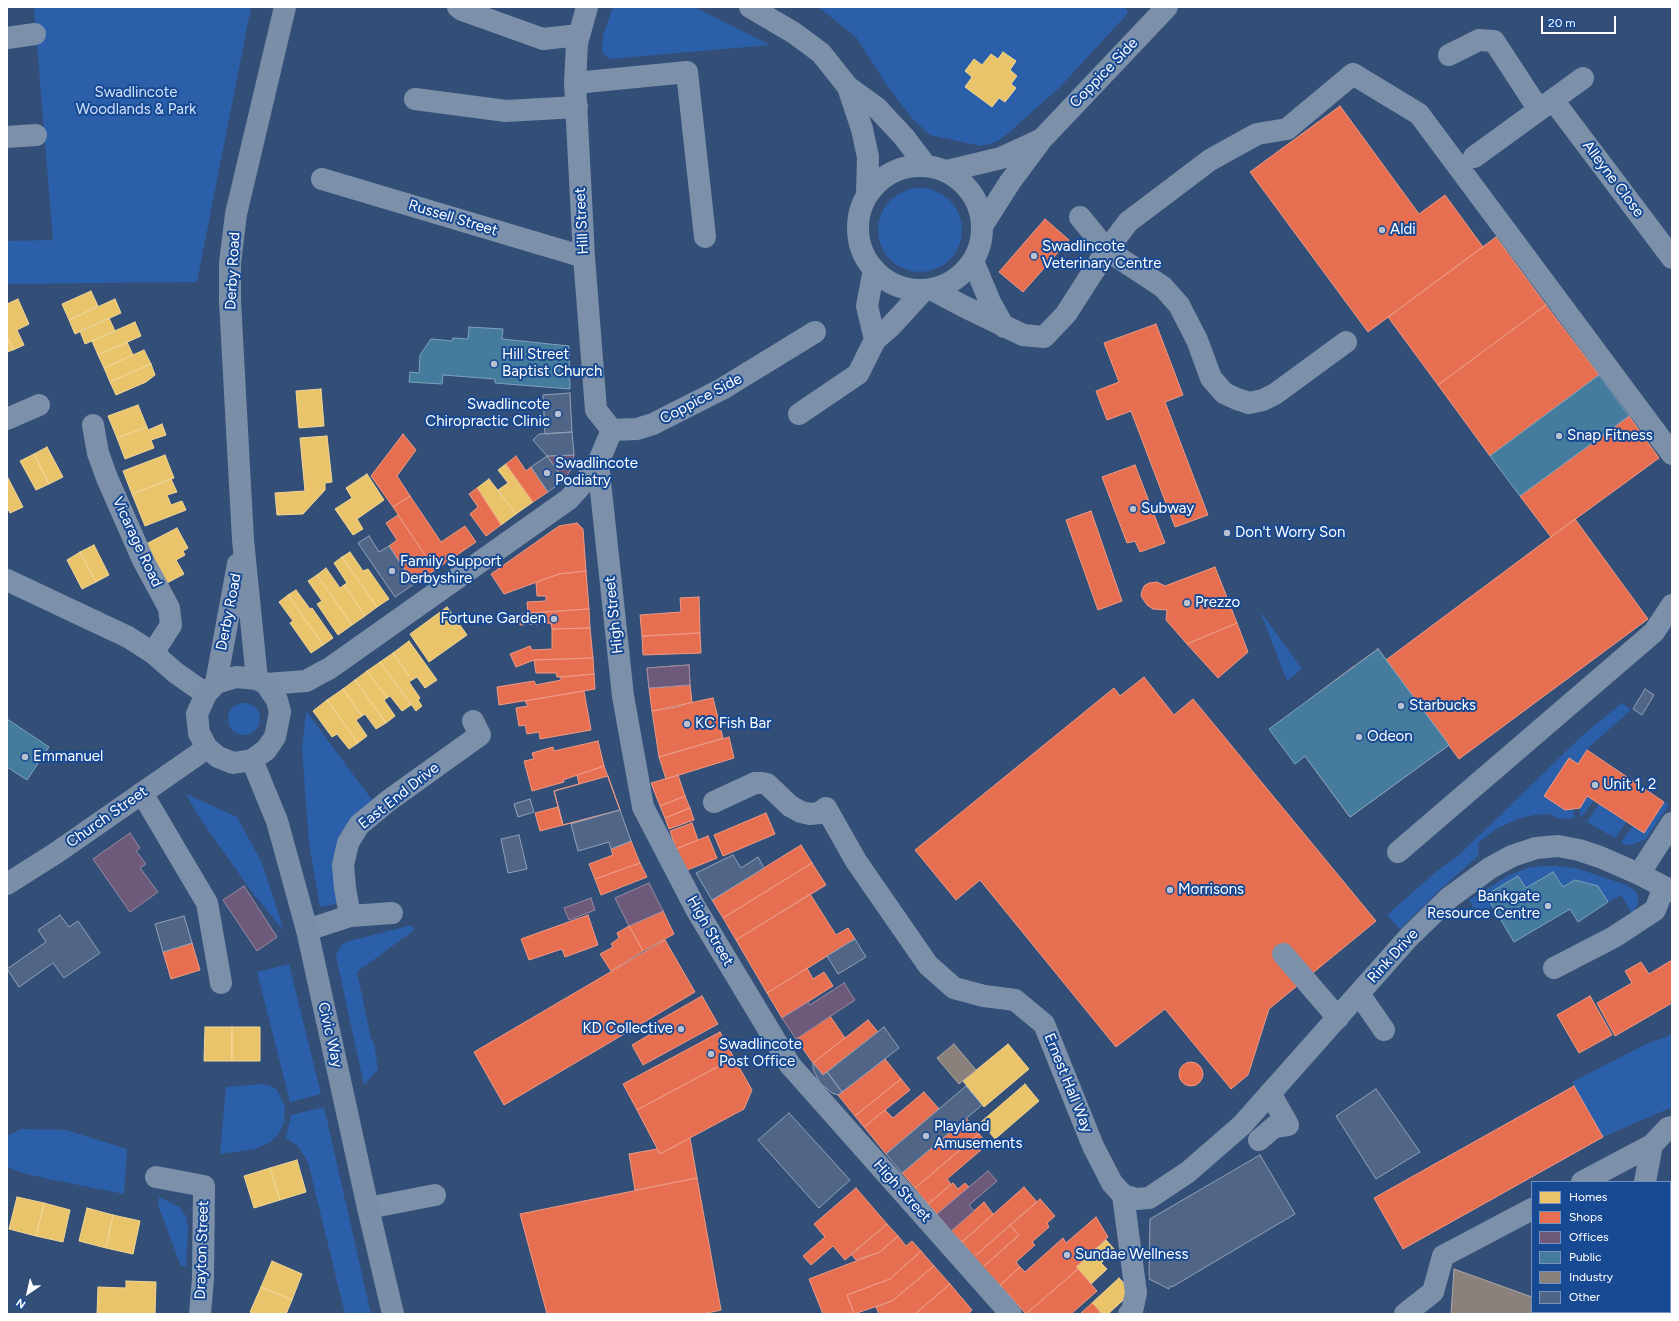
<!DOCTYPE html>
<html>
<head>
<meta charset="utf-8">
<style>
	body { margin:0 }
	#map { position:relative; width:1679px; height:1321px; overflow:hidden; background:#344f77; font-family:Figtree,sans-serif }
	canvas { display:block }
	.frame { position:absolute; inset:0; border:8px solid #fff; pointer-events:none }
	.legend { position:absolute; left:1531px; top:1181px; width:140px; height:132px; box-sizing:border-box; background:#184993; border:1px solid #7492be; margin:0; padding:5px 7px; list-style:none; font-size:12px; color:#fff }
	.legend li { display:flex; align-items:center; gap:8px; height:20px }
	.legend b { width:20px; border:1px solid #7492be }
	.north { position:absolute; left:8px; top:1273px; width:40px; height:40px; -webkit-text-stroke:3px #184993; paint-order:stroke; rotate:214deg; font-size:11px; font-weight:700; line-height:16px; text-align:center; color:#fff }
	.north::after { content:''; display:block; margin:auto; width:14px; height:18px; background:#fff; clip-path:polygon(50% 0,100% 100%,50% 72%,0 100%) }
	.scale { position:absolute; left:1541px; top:16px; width:75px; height:18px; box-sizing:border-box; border:2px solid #fff; border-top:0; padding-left:5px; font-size:12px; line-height:14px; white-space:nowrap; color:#fff; -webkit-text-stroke:3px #184993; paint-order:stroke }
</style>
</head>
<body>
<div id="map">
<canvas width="1679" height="1321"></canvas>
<div class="frame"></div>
<ul class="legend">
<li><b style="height:11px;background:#e9c46a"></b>Homes</li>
<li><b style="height:11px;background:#e76f51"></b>Shops</li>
<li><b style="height:11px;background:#6d597a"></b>Offices</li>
<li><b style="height:11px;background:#457b9d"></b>Public</li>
<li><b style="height:11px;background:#8a817c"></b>Industry</li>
<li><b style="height:11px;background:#516686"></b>Other</li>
</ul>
<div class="north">N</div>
<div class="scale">20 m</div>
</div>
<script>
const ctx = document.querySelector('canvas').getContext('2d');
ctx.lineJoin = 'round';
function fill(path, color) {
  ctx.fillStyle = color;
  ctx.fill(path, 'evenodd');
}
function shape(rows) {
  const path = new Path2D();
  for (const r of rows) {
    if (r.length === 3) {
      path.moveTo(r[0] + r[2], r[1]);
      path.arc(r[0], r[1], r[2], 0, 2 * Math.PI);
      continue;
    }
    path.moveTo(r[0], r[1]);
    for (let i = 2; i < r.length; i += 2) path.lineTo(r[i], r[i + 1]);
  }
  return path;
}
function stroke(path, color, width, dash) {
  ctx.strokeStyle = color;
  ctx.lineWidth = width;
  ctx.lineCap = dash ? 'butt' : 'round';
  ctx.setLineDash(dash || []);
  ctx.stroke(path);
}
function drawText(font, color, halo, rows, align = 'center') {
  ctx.font = font + ' Figtree,sans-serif';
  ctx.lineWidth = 4;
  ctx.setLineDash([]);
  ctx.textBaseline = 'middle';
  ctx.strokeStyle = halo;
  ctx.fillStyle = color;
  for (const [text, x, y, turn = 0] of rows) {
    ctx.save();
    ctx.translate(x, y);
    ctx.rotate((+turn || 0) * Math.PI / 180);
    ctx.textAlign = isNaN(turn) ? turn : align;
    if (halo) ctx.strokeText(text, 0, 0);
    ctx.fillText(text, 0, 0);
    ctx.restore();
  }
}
fill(shape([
	[34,7,251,7,197,282,7,284,7,241,53,240],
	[613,7,694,7,770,45,609,59,602,52,603,35],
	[818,7,1125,7,1128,13,1060,87,1006,135,996,142,981,146,930,135,912,118,886,84,856,37],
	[920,230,42],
	[1260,611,1302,669,1287,681],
	[244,719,16],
	[1622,703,1631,710,1589,747,1578,764,1580,808,1587,796,1626,822,1615,838,1587,822,1599,804,1594,800,1581,818,1579,808,1573,809,1575,818,1559,819,1551,814,1534,815,1518,819,1496,829,1479,842,1478,856,1443,887,1400,929,1387,915,1437,871,1458,856,1583,735],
	[306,711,372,800,349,821,339,836,335,851,338,894,336,904,320,907,309,844,302,749],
	[186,794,237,817,262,863,284,931,252,892,199,817],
	[1664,802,1669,805,1646,839,1634,844,1625,845,1621,842,1633,826,1644,833],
	[1541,866,1557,866,1576,868,1626,885,1634,890,1638,896,1638,904,1632,913,1621,895,1608,902,1598,886,1575,880,1563,887,1553,872,1526,888,1518,876,1486,895,1493,907,1478,915,1469,900,1508,876,1527,868],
	[412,925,414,930,357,972,371,1039,374,1043,378,1069,364,1085,336,956,341,945,346,942],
	[289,964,321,1094,290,1102,257,972],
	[1672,1035,1672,1107,1603,1137,1572,1082,1646,1044],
	[262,1084,269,1085,277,1090,285,1107,284,1123,277,1136,269,1143,255,1149,220,1154,226,1087],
	[324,1107,371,1314,345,1314,308,1162,297,1145,286,1138,291,1115],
	[21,1129,66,1130,127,1149,124,1194,49,1179,23,1173,7,1167,7,1136],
	[159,1197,179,1207,186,1216,188,1227,186,1266,181,1266,158,1205]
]), '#2c5fa9');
const homes = shape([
	[1003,52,1016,61,1010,70,1017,76,1011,84,1016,88,1005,102,999,98,992,107,965,87,972,77,965,71,974,59,982,65,991,54,998,59,1003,52],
	[91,291,98,306,69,320,62,304,91,291],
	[18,299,29,324,17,330,24,345,13,350,7,336,7,304,18,299],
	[115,299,121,313,75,334,69,320,115,299],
	[109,318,115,331,85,344,80,331,109,318],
	[135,322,141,336,98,355,92,341,135,322],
	[7,336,13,350,7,352,7,336],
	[127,342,133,355,104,368,98,355,127,342],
	[144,350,151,364,110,382,104,368,144,350],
	[151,364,155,375,146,382,116,395,110,382,151,364],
	[321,389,324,426,299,428,296,391,321,389],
	[138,405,147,427,117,438,108,416,138,405],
	[162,424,166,435,151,440,154,448,125,459,117,438,147,427,148,430,162,424],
	[327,436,332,482,325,483,325,490,303,514,277,515,275,493,305,491,300,438,327,436],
	[47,447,63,477,49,484,34,454,47,447],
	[34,454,49,484,36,490,20,461,34,454],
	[165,455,174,478,132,494,123,471,165,455],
	[506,464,533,502,516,514,498,490,508,483,498,470,506,464],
	[367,474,384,500,357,519,363,529,353,535,335,509,352,498,346,488,367,474],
	[7,476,23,507,10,513,7,507,7,476],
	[171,479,177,492,167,495,171,505,182,501,186,510,145,526,132,494,171,479],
	[489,479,516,514,501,525,477,488,489,479],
	[177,528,188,548,183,551,185,555,176,560,184,574,167,583,146,544,177,528],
	[94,545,109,575,96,582,80,552,94,545],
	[80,552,96,582,82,589,67,560,80,552],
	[350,552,363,571,368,569,389,599,377,607,342,557,350,552],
	[342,557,377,607,365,616,344,585,347,583,334,563,342,557],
	[326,568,340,588,344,585,365,616,352,625,317,575,326,568],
	[317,575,352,625,338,635,317,604,322,601,308,581,317,575],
	[296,590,310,609,312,608,333,638,323,645,288,595,296,590],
	[288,595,323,645,311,653,290,623,293,621,279,602,288,595],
	[447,607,467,635,429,662,410,634,447,607],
	[409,641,437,680,425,688,417,677,412,680,393,653,409,641],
	[393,653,412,680,409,682,420,698,418,700,422,706,416,711,380,662,393,653],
	[380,662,411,705,402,711,390,696,387,698,367,671,380,662],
	[367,671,387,698,384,700,395,716,386,723,355,680,367,671],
	[355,680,386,723,376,729,365,714,362,716,343,689,355,680],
	[343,689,362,716,356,720,367,736,358,743,327,700,343,689],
	[327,700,358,743,349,749,337,734,332,737,313,711,327,700],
	[205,1027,232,1027,232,1061,204,1061,205,1027],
	[232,1027,260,1027,260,1061,232,1061,232,1027],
	[1008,1044,1029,1069,984,1107,963,1081,1008,1044],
	[1025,1084,1039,1101,995,1139,981,1122,1025,1084],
	[297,1160,306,1192,280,1200,270,1168,297,1160],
	[270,1168,280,1200,254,1208,244,1176,270,1168],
	[17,1197,44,1203,36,1236,9,1229,17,1197],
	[44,1203,70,1210,63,1242,36,1236,44,1203],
	[87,1208,113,1215,106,1248,79,1241,87,1208],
	[113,1215,140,1221,133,1254,106,1248,113,1215],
	[1106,1240,1115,1250,1101,1263,1107,1269,1091,1284,1076,1267,1106,1240],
	[272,1261,302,1274,292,1300,261,1287,272,1261],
	[1119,1278,1132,1292,1108,1314,1102,1314,1092,1303,1119,1278],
	[126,1281,156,1282,155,1314,97,1314,98,1287,126,1288,126,1281],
	[261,1287,292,1300,286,1314,255,1314,250,1312,261,1287]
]);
fill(homes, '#e9c46a');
stroke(homes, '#f0d697', 1);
const shops = shape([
	[1340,106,1419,214,1445,195,1483,247,1368,332,1250,172,1340,106],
	[1045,219,1069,240,1023,292,999,272,1045,219],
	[1496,237,1546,305,1438,385,1388,317,1496,237],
	[1546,305,1599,375,1490,456,1438,385,1546,305],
	[1156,324,1183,395,1165,402,1208,515,1175,527,1131,411,1107,420,1096,391,1119,382,1104,343,1156,324],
	[1629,416,1659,458,1551,537,1520,496,1629,416],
	[403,434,416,450,397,476,410,496,393,507,371,476,403,434],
	[516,456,526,471,531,467,548,492,533,502,506,464,516,456],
	[1135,465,1165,543,1140,552,1135,541,1127,543,1102,477,1135,465],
	[477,488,501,525,486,536,470,514,478,507,469,494,477,488],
	[410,496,441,542,465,526,476,542,435,570,393,507,410,496],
	[1091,511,1122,601,1098,610,1066,520,1091,511],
	[398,515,435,570,414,584,389,546,397,540,386,523,398,515],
	[1575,519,1648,619,1459,759,1386,660,1575,519],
	[577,523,583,529,586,571,559,574,504,594,491,574,559,526,577,523],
	[1215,567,1237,623,1187,644,1166,620,1167,610,1153,609,1147,605,1141,596,1142,591,1144,586,1149,583,1157,582,1165,586,1215,567],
	[586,571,589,609,528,613,527,602,546,601,546,596,537,596,536,582,559,574,586,571],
	[699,597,700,633,642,636,640,615,681,612,680,598,699,597],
	[589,609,590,628,552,629,551,623,520,625,516,614,589,609],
	[1237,623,1248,652,1218,678,1187,644,1237,623],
	[590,628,593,658,534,660,516,667,510,654,530,646,532,650,552,649,552,629,590,628],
	[700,633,701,653,643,655,642,636,700,633],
	[1378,649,1449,745,1424,763,1353,667,1378,649],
	[593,658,594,674,561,677,557,677,556,673,536,673,534,660,593,658],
	[689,665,690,685,649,688,647,668,689,665],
	[1353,667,1424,763,1350,817,1305,756,1331,737,1306,702,1353,667],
	[594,674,595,689,499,705,497,687,534,681,536,685,561,680,561,677,594,674],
	[1144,677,1174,715,1193,699,1376,921,1269,1009,1248,1075,1231,1089,1165,1009,1116,1047,980,880,956,900,915,850,1114,688,1120,696,1144,677],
	[690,685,692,702,677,707,652,711,649,688,690,685],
	[584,691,591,730,540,739,539,732,527,734,525,725,519,726,516,708,528,706,525,701,584,691],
	[713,698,723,738,659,757,652,711,713,698],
	[729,737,734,758,666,779,659,757,729,737],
	[598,741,604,766,563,780,564,782,532,791,524,761,534,759,532,753,553,747,554,751,598,741],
	[1587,750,1664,802,1644,833,1587,796,1580,808,1565,810,1544,796,1569,758,1578,764,1587,750],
	[604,766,620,810,563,825,554,791,579,784,577,775,604,766],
	[678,775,685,796,660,806,651,783,678,775],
	[608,776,620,810,563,825,554,791,608,776],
	[685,796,690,808,665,818,660,806,685,796],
	[558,807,563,825,540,831,535,813,558,807],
	[690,808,694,820,669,829,665,818,690,808],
	[766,813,775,834,723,856,714,835,766,813],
	[692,823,698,840,676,849,670,831,692,823],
	[708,836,717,858,685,871,676,849,708,836],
	[631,841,640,863,595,879,589,864,613,855,611,849,631,841],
	[801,845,812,863,723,918,712,900,801,845],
	[640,863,647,877,601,895,595,879,640,863],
	[812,863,826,885,736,940,723,918,812,863],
	[810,894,836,935,848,928,855,939,767,993,736,940,810,894],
	[663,911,674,934,643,951,629,926,663,911],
	[588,915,598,945,565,957,562,949,529,960,521,939,588,915],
	[629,926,643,951,611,971,600,954,613,947,611,944,619,938,617,933,629,926],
	[665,940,695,992,504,1105,474,1052,665,940],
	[192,943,200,970,171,979,163,952,192,943],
	[1672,960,1672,1003,1615,1036,1597,1003,1632,983,1625,971,1641,962,1649,974,1672,960],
	[807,968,813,979,824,972,833,986,782,1018,767,993,807,968],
	[702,996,718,1024,643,1065,632,1045,654,1032,651,1025,702,996],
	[1590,996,1612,1035,1579,1053,1557,1015,1590,996],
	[830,1016,845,1038,813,1063,796,1039,830,1016],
	[868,1020,878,1032,823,1075,813,1063,868,1020],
	[720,1032,734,1058,637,1110,623,1084,720,1032],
	[734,1058,752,1090,744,1109,660,1154,637,1110,734,1058],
	[885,1059,901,1079,855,1116,838,1095,885,1059],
	[1191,1074,12],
	[901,1079,910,1090,864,1127,855,1116,901,1079],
	[1574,1086,1603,1137,1403,1249,1374,1198,1574,1086],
	[924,1092,939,1109,886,1154,864,1127,885,1110,893,1118,924,1092],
	[966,1118,979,1134,915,1188,902,1173,966,1118],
	[979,1134,988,1144,947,1179,951,1184,928,1204,915,1188,979,1134],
	[690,1138,697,1178,635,1190,629,1154,657,1149,660,1154,690,1138],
	[697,1178,721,1310,703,1314,547,1314,520,1214,697,1178],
	[953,1183,958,1189,965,1183,969,1187,937,1214,928,1204,953,1183],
	[1024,1187,1037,1202,974,1257,962,1242,1024,1187],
	[856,1188,887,1224,845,1260,833,1246,811,1265,803,1256,825,1237,814,1224,856,1188],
	[1040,1199,1055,1216,1047,1223,1049,1227,1032,1242,1035,1245,1016,1262,1020,1267,1000,1285,983,1267,1019,1235,1010,1225,1040,1199],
	[984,1202,993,1214,962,1242,951,1231,984,1202],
	[1096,1217,1108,1237,1076,1267,1078,1269,1026,1314,1000,1285,1020,1267,1025,1272,1063,1238,1066,1243,1096,1217],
	[887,1224,898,1236,880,1252,856,1260,851,1254,887,1224],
	[1010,1225,1019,1235,983,1267,974,1257,1010,1225],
	[898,1236,906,1246,912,1241,921,1251,890,1279,847,1295,854,1314,823,1314,809,1279,880,1252,898,1236],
	[921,1251,934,1266,892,1301,854,1314,847,1295,890,1279,921,1251],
	[934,1266,950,1284,915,1314,879,1314,876,1307,892,1301,934,1266],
	[1078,1269,1097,1291,1071,1314,1026,1314,1078,1269],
	[950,1284,972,1310,968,1314,919,1314,917,1312,950,1284],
	[1092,1303,1102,1314,1080,1314,1092,1303]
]);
fill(shops, '#e76f51');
stroke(shops, '#ee9a85', 1);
const offices = shape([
	[574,455,572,468,564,480,547,456,574,455],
	[689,665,690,685,649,688,647,668,689,665],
	[130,833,140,848,136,851,146,864,140,868,158,892,130,912,93,859,130,833],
	[649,883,663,911,629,926,615,898,649,883],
	[244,886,277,937,257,951,223,900,244,886],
	[591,898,595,910,569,920,564,908,591,898],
	[844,983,855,1000,796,1039,782,1018,808,1002,810,1005,844,983],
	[988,1171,997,1181,969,1205,974,1211,951,1231,937,1214,988,1171]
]);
fill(offices, '#6d597a');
stroke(offices, '#998ba2', 1);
const public = shape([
	[469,327,503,329,502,339,569,346,570,389,495,383,495,379,443,375,442,384,409,382,410,372,419,373,420,355,431,339,452,341,453,338,468,339,469,327],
	[1599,375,1629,416,1520,496,1490,456,1599,375],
	[1378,649,1449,745,1350,817,1305,756,1295,764,1269,729,1378,649],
	[7,719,49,747,27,780,7,767,7,719],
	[1553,872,1563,887,1575,880,1598,886,1608,902,1578,922,1570,909,1514,942,1486,895,1518,876,1526,888,1553,872]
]);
fill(public, '#457b9d');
stroke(public, '#7da3ba', 1);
const industry = shape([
	[954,1044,976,1070,959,1084,937,1058,954,1044],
	[1454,1269,1532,1297,1532,1308,1530,1314,1451,1314,1454,1269],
	[1670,1270,1672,1270,1672,1314,1652,1314,1652,1312,1670,1312,1670,1270],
	[1557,1312,1574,1312,1580,1314,1557,1314,1557,1312]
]);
fill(industry, '#8a817c');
stroke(industry, '#ada7a3', 1);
const building = shape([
	[570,393,572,432,545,434,543,395,570,393],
	[572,432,574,455,547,456,533,440,539,434,572,432],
	[547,456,564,480,548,492,531,467,547,456],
	[369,536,379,552,389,546,414,584,395,597,358,543,369,536],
	[1645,689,1654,695,1642,715,1633,709,1645,689],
	[530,799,534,812,518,817,514,804,530,799],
	[620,810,631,841,611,849,609,842,578,851,571,824,620,810],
	[519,835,527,869,508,873,501,839,519,835],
	[733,855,741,868,758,857,764,868,712,900,696,873,733,855],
	[60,915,69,927,78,921,100,953,64,978,53,963,19,987,7,969,46,942,38,930,60,915],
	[184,916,192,943,163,952,155,924,184,916],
	[855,939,866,957,838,974,827,956,855,939],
	[884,1027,899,1048,842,1092,827,1072,884,1027],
	[813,1063,823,1075,827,1072,842,1092,838,1095,832,1093,820,1083,813,1069,813,1063],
	[966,1086,982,1105,902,1173,886,1154,966,1086],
	[1376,1089,1420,1152,1376,1179,1336,1116,1376,1089],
	[789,1113,850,1180,819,1208,758,1140,789,1113],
	[1260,1155,1295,1214,1172,1287,1170,1286,1169,1289,1149,1279,1150,1276,1149,1275,1150,1219,1260,1155]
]);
fill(building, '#516686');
stroke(building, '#91a1b8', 1);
stroke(shape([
	[458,7,462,10,543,39,579,35],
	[587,7,577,43,575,83,584,257,596,410,612,430],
	[750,7,794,33,821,53,848,87,877,108,904,137,926,166],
	[7,38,35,34],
	[1449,55,1479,40,1494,41,1539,110],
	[575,83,687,72,705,237],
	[848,87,862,129,868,157,867,195],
	[415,99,506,111,577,107],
	[1553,100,1672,258],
	[7,137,36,135],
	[1474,157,1583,78],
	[920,228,62],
	[947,171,1001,158,1040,140],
	[322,179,584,257],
	[1080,217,1107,250,1163,287,1179,305,1197,340,1211,378,1224,393,1237,399,1249,403,1263,400,1275,394,1346,342],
	[982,226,1010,182,1042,139,1167,7],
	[973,261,990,302,1004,327],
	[874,269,867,306,875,340],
	[931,289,963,306,1023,335,1044,337,1066,314,1107,250,1128,222,1210,160,1257,134,1287,129,1353,74,1419,114,1672,454],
	[799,414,858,374,875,340,890,327,924,290],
	[7,419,39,405],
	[93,425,98,453,107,478,143,560,169,608,171,625,153,653],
	[598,463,623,696,643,807,696,909,790,1065,1011,1314],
	[7,580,128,637,153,653,176,673,206,694],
	[266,684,306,681,330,668,569,499,586,480,598,463,612,430,637,429,653,424,722,389,815,332],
	[142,793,207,903,221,983],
	[714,802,755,783,762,783,767,784,790,806,801,812,810,814,819,813,826,808,856,861,928,965,954,988,984,996,1015,1000,1044,1024,1093,1146,1112,1183,1123,1195,1136,1199,1149,1198,1188,1172,1242,1125,1409,937,1449,898,1490,868,1512,856,1536,848,1558,846,1579,850,1600,857,1639,874,1672,891],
	[1398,852,1654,632,1672,605],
	[1639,874,1672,823],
	[350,916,392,913],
	[307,930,350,916,345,888,343,865,348,843,359,825,388,801,480,735,473,721],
	[1283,954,1338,1018],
	[1554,968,1614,937,1655,910,1664,887],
	[1359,994,1384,1030],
	[1259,1140,1274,1127,1288,1125,1270,1093],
	[156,1177,204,1186,203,1278,200,1314],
	[1582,1182,1652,1145,1668,1128,1672,1127],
	[1645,1182,1652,1145],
	[1123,1195,1136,1293,1132,1311,1129,1314],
	[368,1208,435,1195],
	[1405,1314,1433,1292,1443,1256,1532,1209],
	[1617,1314,1618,1312]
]), '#7c90aa', 22);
stroke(shape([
	[236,677,257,679,266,684,277,700,280,712,275,737,266,750,252,760,233,763,218,757,207,748,199,733,197,714,206,694,216,683,236,677],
	[257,679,243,540,230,301,230,263,236,214,285,7],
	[216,683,238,564],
	[252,760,277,821,307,930,368,1208,393,1314],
	[7,884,56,853,207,748]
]), '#7b8ea8', 22);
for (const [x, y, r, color] of [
	[1382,230,4,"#b8c1cf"],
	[1034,256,4,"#b8c1cf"],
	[494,364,4,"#b8c1cf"],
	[558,414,4,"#b8c1cf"],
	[1559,436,4,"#b8c1cf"],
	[547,473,4,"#b8c1cf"],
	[1133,509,4,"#b8c1cf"],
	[1227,533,4,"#b8c1cf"],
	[392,571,4,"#b8c1cf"],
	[1187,603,4,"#b8c1cf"],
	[554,619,4,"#b8c1cf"],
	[1401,706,4,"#b8c1cf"],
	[687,724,4,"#b8c1cf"],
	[1359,737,4,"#b8c1cf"],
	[25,757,4,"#b8c1cf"],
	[1595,785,4,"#b8c1cf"],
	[1170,890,4,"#b8c1cf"],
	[1548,906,4,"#b8c1cf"],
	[681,1029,4,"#b8c1cf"],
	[711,1054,4,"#b8c1cf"],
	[926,1136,4,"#b8c1cf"],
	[1067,1255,4,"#b8c1cf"]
]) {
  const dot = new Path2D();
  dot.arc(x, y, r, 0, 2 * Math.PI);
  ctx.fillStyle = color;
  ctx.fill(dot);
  stroke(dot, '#184993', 1.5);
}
drawText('15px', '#fff', '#184993', [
	["Coppice Side",1104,73,-46],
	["Alleyne Close",1613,179,53],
	["Russell Street",453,218,17],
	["Hill Street",582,221,-93],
	["Derby Road",233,271,-87],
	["Coppice Side",701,399,-28],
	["Vicarage Road",137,542,65],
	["Derby Road",229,612,-79],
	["High Street",614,615,-96],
	["East End Drive",399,796,-38],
	["Church Street",107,817,-35],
	["High Street",710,931,60],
	["Rink Drive",1393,956,-48],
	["Civic Way",330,1035,77],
	["Ernest Hall Way",1068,1083,68],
	["High Street",902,1191,48],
	["Drayton Street",202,1250,-88]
]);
drawText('15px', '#cfe1fb', '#184993', [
	["Swadlincote",136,93],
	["Woodlands & Park",136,110]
]);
drawText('15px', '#fff', '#184993', [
	["Aldi",1390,230],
	["Swadlincote",1042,247],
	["Veterinary Centre",1042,264],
	["Hill Street",502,355],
	["Baptist Church",502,372],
	["Swadlincote",550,405,"right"],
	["Chiropractic Clinic",550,422,"right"],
	["Snap Fitness",1567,436],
	["Swadlincote",555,464],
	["Podiatry",555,481],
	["Subway",1141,509],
	["Don't Worry Son",1235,533],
	["Family Support",400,562],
	["Derbyshire",400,579],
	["Prezzo",1195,603],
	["Fortune Garden",546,619,"right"],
	["Starbucks",1409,706],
	["KC Fish Bar",695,724],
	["Odeon",1367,737],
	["Emmanuel",33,757],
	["Unit 1, 2",1603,785],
	["Morrisons",1178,890],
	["Bankgate",1540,897,"right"],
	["Resource Centre",1540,914,"right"],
	["KD Collective",673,1029,"right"],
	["Swadlincote",719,1045],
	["Post Office",719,1062],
	["Playland",934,1127],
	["Amusements",934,1144],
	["Sundae Wellness",1075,1255]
], 'left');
</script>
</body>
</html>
